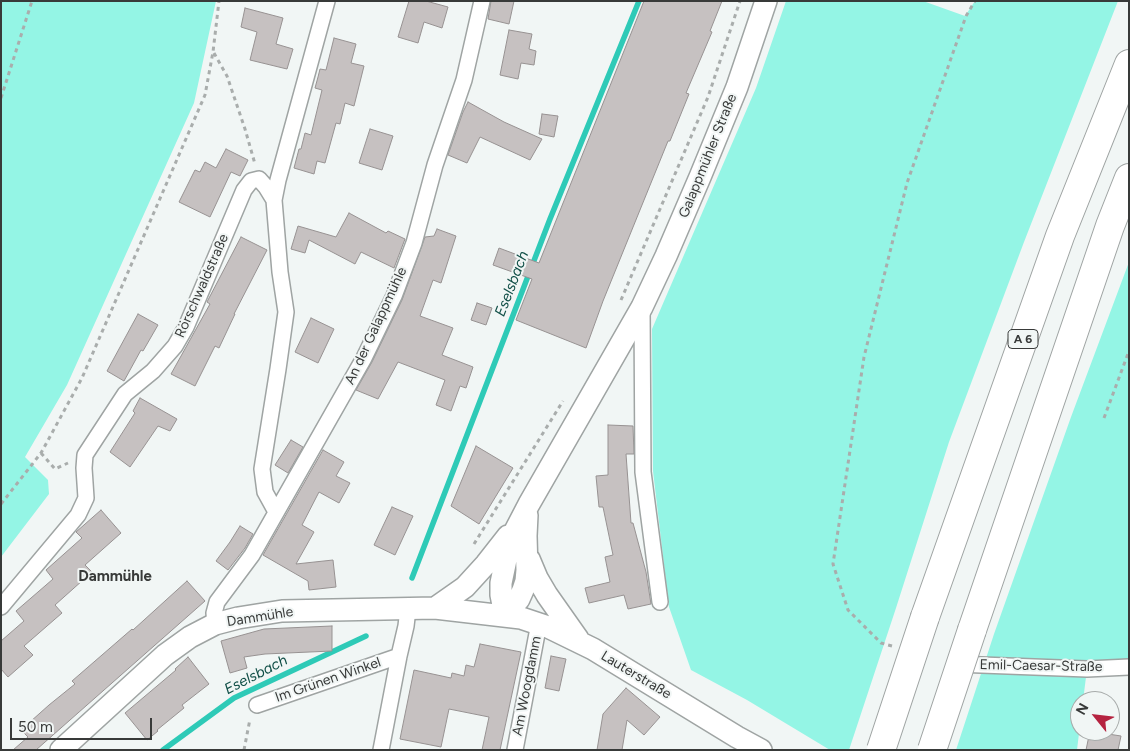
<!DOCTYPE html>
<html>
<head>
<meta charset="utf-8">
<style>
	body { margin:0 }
	#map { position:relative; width:1130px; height:751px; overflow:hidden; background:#f1f6f5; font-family:Figtree,sans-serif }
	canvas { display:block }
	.frame { position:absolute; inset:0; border:2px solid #383a39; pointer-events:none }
	.north { position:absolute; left:1070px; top:691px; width:50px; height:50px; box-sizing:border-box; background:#f1f6f5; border:1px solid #a7abaa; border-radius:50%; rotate:299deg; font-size:14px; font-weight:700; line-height:20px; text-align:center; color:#383a39 }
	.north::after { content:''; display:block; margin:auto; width:18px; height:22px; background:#b52340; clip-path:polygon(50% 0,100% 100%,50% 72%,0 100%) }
	.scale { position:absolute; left:10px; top:718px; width:142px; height:22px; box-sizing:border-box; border:2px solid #383a39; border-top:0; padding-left:6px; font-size:15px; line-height:18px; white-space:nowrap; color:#383a39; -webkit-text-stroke:4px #f1f6f5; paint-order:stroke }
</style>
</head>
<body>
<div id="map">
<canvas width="1130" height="751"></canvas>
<div class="frame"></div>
<div class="north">N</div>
<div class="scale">50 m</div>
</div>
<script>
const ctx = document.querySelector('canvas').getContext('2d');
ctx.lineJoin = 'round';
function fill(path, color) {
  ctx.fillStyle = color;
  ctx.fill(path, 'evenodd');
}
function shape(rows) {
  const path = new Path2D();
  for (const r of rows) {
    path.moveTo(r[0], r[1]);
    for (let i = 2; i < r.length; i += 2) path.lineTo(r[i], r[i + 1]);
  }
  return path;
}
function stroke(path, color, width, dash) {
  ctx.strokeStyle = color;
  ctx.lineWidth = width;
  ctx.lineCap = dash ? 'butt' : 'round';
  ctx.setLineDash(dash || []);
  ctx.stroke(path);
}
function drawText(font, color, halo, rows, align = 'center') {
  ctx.font = font + ' Figtree,sans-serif';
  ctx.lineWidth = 4;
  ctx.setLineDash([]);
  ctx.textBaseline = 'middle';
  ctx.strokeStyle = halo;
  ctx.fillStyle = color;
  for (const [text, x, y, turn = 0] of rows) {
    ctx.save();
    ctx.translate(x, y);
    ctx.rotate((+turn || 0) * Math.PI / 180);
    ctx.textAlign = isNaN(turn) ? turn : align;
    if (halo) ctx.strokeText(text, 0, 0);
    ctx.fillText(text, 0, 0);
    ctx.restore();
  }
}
fill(shape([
	[1,1,216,1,194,103,67,385,25,457,48,480,49,494,1,557],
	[786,1,923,1,965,16,975,1,1118,1,1024,242,949,442,896,608,849,750,830,750,747,700,691,670,669,607,653,471,652,329,756,88],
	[1129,262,1129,667,1087,669,1083,701,1080,701,1080,725,1077,750,956,750,994,634,1071,417]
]), '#94f5e5');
stroke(shape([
	[412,578,550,219,639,1],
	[163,750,234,698,366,636]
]), '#2ecab7', 5.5);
const building = shape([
	[409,1,426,1,448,7,442,28,424,22,418,43,398,37,409,1],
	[491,1,514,1,509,24,488,19,491,1],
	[644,1,722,1,710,31,712,32,686,93,689,94,670,141,668,141,603,301,586,348,516,320,532,279,493,265,499,248,539,263,644,1],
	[245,8,283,18,276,44,293,49,287,69,250,60,257,32,241,27,245,8],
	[509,30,532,34,529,49,536,51,534,65,521,63,518,79,500,75,509,30],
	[334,38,356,44,351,63,364,66,354,106,345,103,340,124,336,123,325,163,317,161,314,174,294,168,299,149,301,149,305,133,311,135,322,90,315,88,318,77,320,69,326,70,334,38],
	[468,102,504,122,542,139,530,160,480,137,467,163,448,155,463,112,468,102],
	[542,114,558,116,554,137,539,134,542,114],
	[370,129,393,136,382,170,359,163,370,129],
	[226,149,248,160,240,176,231,172,210,217,179,202,195,170,200,172,205,162,216,168,226,149],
	[349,213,386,233,388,231,405,239,394,268,361,252,355,264,309,240,305,253,291,249,298,226,336,237,349,213],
	[437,229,456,236,441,283,433,280,420,316,453,328,442,355,473,367,466,388,460,386,451,411,436,405,445,380,398,362,378,399,356,390,372,362,402,300,425,237,434,236,437,229],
	[241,237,267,250,234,314,235,314,219,348,215,346,195,386,171,374,210,304,207,302,208,300,241,237],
	[477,303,492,308,486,325,471,320,477,303],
	[138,314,158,325,143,351,141,350,124,381,107,371,138,314],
	[311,318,334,329,318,363,295,352,311,318],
	[140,398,177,419,170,431,158,426,130,467,110,452,135,413,133,411,140,398],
	[608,425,633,426,634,454,626,454,631,523,633,523,646,572,651,604,628,609,624,595,589,603,585,588,610,582,605,557,613,555,603,507,599,507,596,476,608,475,608,425],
	[291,440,303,447,288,473,275,465,291,440],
	[476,446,513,468,479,524,451,506,476,446],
	[323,450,344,462,336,476,350,483,339,503,319,492,302,525,314,532,296,564,333,560,336,587,309,590,308,581,263,555,323,450],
	[392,507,413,516,395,555,374,545,392,507],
	[101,510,121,533,85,565,92,572,55,605,62,613,24,646,33,655,8,677,1,669,1,641,24,621,16,611,53,579,46,570,82,538,76,532,101,510],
	[240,526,253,534,245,548,228,570,216,561,230,542,240,526],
	[187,581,205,601,36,750,13,750,28,737,21,730,49,705,75,684,72,681,132,629,133,630,187,581],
	[332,626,332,651,265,654,244,657,247,668,230,673,221,641,264,629,332,626],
	[480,644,521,652,500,750,482,750,489,717,449,709,441,747,400,739,414,670,451,678,452,673,464,676,466,665,474,667,480,644],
	[551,656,566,659,559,691,545,688,551,656],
	[188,657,209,684,182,705,184,708,157,730,158,731,147,740,125,713,176,670,175,669,188,657],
	[626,688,660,717,644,735,627,720,622,750,597,750,603,714,626,688],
	[1090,731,1109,731,1108,734,1121,736,1118,750,1086,750,1090,731]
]);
fill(building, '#c6c1c1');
stroke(building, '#979292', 1);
const street = shape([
	[642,309,643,472,660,602],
	[276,512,265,492,262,469,278,369,286,312,280,272,274,200,278,180,327,1],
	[1,607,78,515,86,498,84,468,85,455,125,394,153,371,175,346,186,327,244,190,251,181,259,179,266,187,274,200],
	[215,624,214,613,217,602,252,555,364,358,394,296,414,243,435,165,464,80,482,1],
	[955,664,1087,669,1129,667],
	[257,705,399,656],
	[381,750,399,656,406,626,408,609],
	[515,750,539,623]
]);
const secondary = shape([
	[529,559,537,578,547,595,578,639],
	[435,608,465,587,486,564,508,536],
	[505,615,501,595,501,583,508,550,516,529,529,504,642,307,666,256,700,177,737,87,766,1],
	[505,615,519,599,523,590,526,581,527,570,526,536,527,515],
	[61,750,165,655,190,637,215,624,238,618,282,611,435,608,521,618,548,627,593,649,737,737,761,750]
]);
const highway = shape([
	[925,617,1060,236,1129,64],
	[972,630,1110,226,1129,178]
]);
stroke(street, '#9fa4a3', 18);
stroke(secondary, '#9fa4a3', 24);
stroke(highway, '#9fa4a3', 30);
stroke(shape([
	[214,53,227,76,245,129,255,164],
	[1,98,32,1],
	[621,300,708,97,740,1],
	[1104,418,1129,351],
	[41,453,55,469,68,463],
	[1,504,41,453,82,378,205,95,213,52,219,1],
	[474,544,563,401],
	[892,646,881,643,848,610,833,564,864,357,907,183,966,16,975,1],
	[244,750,250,719]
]), '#a9adac', 3, [4, 4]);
stroke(street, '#fff', 15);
stroke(secondary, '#fff', 21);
stroke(highway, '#fff', 28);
const highwayBridge = shape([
	[881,750,925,617],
	[932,750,972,630]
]);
stroke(highwayBridge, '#9fa4a3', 30, []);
stroke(highwayBridge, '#fff', 28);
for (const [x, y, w] of [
	[1023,339,30]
]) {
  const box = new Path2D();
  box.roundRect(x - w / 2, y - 9.5, w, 19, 4);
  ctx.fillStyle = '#f1f6f5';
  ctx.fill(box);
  stroke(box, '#383a39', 1);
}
drawText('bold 12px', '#383a39', null, [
	["A 6",1023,339]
]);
drawText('14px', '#383a39', '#f1f6f5', [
	["Galappmühler Straße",708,156,-68],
	["Rörschwaldstraße",202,286,-66],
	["An der Galappmühle",376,326,-65],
	["Dammühle",260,617,-9],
	["Emil-Caesar-Straße",1041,666,1],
	["Lauterstraße",636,675,31],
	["Im Grünen Winkel",328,680,-19],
	["Am Woogdamm",527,686,-79]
]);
drawText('italic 15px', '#114f47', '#f1f6f5', [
	["Eselsbach",512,284,-69],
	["Eselsbach",256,675,-27]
]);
drawText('bold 15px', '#383a39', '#f1f6f5', [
	["Dammühle",115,577]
]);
</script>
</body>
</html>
